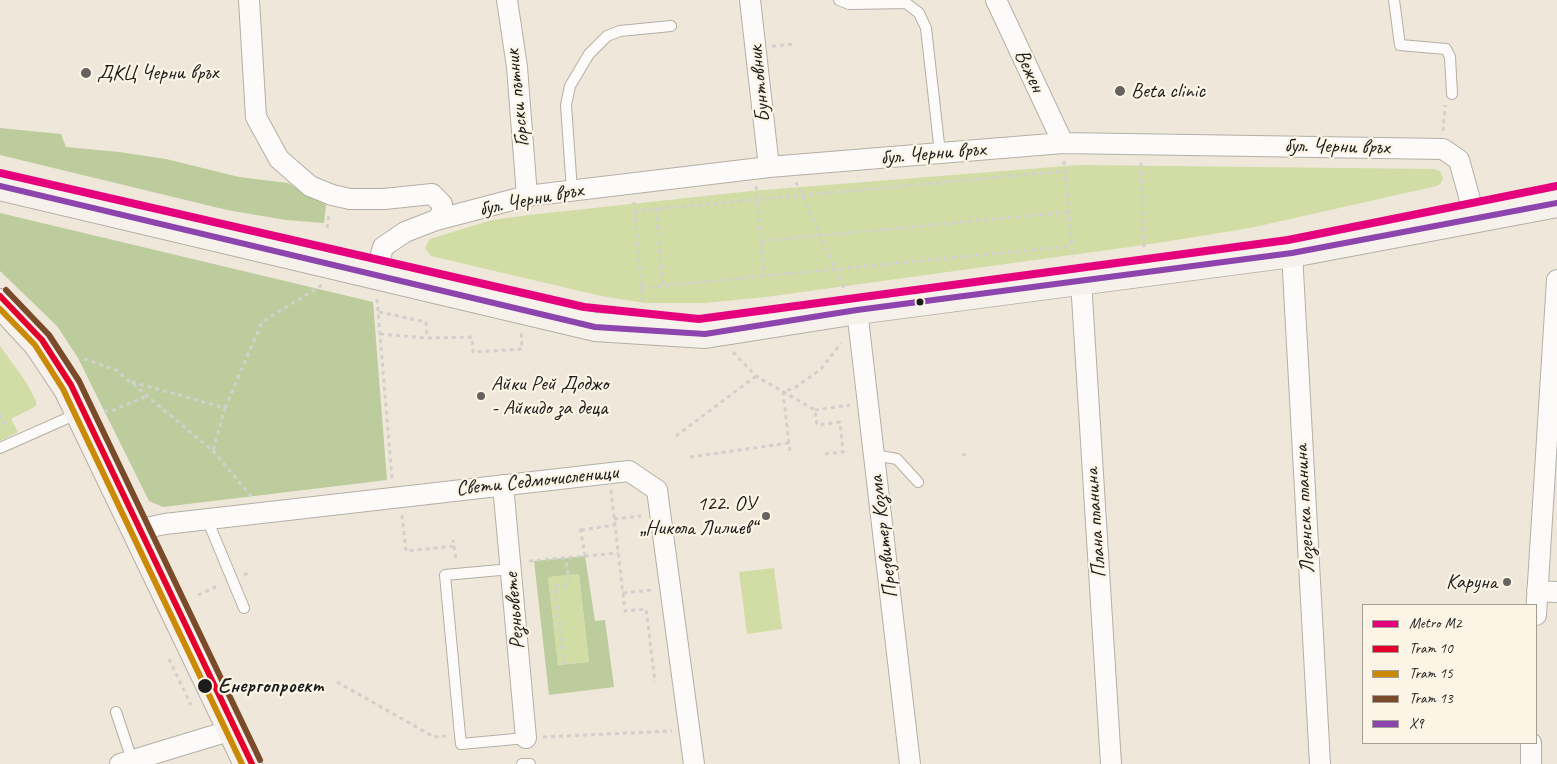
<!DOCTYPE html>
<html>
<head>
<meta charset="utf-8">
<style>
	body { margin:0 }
	#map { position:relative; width:1557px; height:764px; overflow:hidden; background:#efe7d9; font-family:Caveat,sans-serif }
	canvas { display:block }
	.legend { position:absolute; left:1362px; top:604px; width:175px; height:140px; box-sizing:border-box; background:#fcf5e5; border:1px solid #a29e95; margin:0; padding:6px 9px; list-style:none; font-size:15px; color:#1c1c1c }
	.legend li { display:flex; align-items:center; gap:10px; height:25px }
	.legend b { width:25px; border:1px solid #a29e95 }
</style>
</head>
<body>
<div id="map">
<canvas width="1557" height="764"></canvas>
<ul class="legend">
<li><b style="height:6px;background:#e5007d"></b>Metro M2</li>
<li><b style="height:6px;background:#e4002b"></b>Tram 10</li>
<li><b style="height:6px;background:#cb8a06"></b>Tram 15</li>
<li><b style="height:6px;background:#7a4b2a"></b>Tram 13</li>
<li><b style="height:6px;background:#8e44ad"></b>Х9</li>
</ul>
</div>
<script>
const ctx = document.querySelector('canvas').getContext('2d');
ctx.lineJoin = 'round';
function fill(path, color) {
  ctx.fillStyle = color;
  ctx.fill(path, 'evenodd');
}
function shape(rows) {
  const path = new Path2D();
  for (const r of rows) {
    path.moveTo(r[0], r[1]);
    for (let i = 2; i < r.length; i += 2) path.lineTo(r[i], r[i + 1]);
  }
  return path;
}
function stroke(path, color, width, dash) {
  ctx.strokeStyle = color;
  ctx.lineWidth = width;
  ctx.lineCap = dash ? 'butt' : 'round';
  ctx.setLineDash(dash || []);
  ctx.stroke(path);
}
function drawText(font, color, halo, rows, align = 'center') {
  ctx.font = font + ' Caveat,sans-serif';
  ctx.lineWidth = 4.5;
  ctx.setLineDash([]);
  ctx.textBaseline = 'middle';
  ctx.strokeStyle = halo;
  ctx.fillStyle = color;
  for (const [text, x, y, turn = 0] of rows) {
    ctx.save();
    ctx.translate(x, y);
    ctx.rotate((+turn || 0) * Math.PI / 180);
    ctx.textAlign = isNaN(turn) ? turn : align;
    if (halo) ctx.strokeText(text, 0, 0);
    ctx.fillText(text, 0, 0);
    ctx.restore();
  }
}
fill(shape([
	[1079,165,1434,169,1440,171,1443,178,1441,183,1437,186,1250,228,1151,244,766,297,705,303,645,303,601,296,431,256,425,248,430,239,492,220,529,215,751,191],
	[0,346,26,382,36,401,36,406,11,419,18,432,0,441],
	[774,568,782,629,747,634,739,572],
	[579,574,589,662,558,665,548,577]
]), '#d1dda5');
fill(shape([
	[0,128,61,134,66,147,119,152,166,159,239,177,288,183,326,205,324,223,286,220,227,210,0,155],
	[0,213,373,302,387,480,163,507,149,501,78,358,57,326,0,271],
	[585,556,595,621,605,620,614,687,549,695,534,561],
	[579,574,589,662,558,665,548,577]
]), '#bccc9c');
const lane = shape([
	[839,0,849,4,906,3,919,13,926,28,940,153],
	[1394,0,1400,45,1446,49,1450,57,1452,94],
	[572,191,566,105,570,86,589,54,607,36,620,31,671,26],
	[0,448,79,413],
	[874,455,897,459,918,482],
	[207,519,244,608],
	[511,569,445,575,460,735,461,744,526,738],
	[116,712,132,760],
	[522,764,530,764]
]);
const street = shape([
	[249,0,256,117,279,159,310,186,332,195,350,199,384,199,432,194,442,204,442,213,436,220],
	[507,0,517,67,527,196],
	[750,0,769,167],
	[996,0,1063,143],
	[1292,253,1320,764],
	[376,275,383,247,405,232,436,220,527,196,769,167,1063,143,1443,149,1459,160,1475,218],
	[1081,281,1111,764],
	[857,310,910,764],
	[503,485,526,738],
	[136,530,165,524,629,471,657,490,694,764],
	[1537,591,1557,592],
	[1536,615,1557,280],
	[1531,743,1531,764],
	[120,764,232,730]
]);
const secondary = shape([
	[0,186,595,327,705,334,857,310,1292,253,1557,203],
	[0,303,38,344,68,389,248,764]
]);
stroke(lane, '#b4afa6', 12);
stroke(street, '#b4afa6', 22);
stroke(secondary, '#b4afa6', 30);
stroke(shape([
	[772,46,794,44],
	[1443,131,1445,105],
	[1064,161,1073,257],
	[1141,163,1144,247],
	[796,182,845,290],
	[756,186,764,277],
	[634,202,643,306],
	[656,209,663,286],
	[634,211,1065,171],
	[327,228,329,214],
	[761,241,1069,212],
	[641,288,1072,246],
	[377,299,392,479],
	[379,312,426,322,427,338],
	[380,334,427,338,472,337,473,352,522,349,521,331],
	[733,352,756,376,815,410,817,425,840,422,843,452,824,454],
	[84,359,116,370,213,451,251,496],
	[132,382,225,408,213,451],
	[225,408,262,322,322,285],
	[815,410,850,405],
	[104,411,111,411,147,396],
	[0,414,7,430],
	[676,436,756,376],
	[789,443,783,392,796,387,821,369,841,343],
	[962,455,970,454],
	[690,457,789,443,790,451],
	[611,490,625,611,646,609,655,682],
	[402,515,406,551,454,546,453,540],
	[614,519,641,516],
	[581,530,615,525],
	[454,546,456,560],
	[585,556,618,553],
	[529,561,585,556,580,526],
	[244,575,251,572],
	[623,593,652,590],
	[198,595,220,585],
	[169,659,191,705],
	[564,665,555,586,569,585,566,558],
	[337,682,434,737,446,736],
	[543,737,672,731]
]), '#d2d0cd', 3, [4, 4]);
stroke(lane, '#fdfbf9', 10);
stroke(street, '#fdfbf9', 20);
stroke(secondary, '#f6f1eb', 28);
stroke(shape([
	[0,300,9,304]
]), '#afaeac', 1);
stroke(shape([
	[0,186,595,327,705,334,857,310,1292,253,1557,203]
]), '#8e44ad', 6);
stroke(shape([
	[0,296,42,340,71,385,252,764]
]), '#e4002b', 6);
stroke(shape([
	[0,309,35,345,63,389,242,764]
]), '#cb8a06', 6);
stroke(shape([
	[6,290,49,335,79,381,260,760]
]), '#7a4b2a', 6);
stroke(shape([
	[0,173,584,307,699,319,1288,240,1557,186]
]), '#e5007d', 8);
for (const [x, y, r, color] of [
	[86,73,6,"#66635e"],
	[1120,91,6,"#66635e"],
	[920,302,4.5,"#1c1c1c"],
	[481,396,5,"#66635e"],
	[766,516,5,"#66635e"],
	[1507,582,5,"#66635e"],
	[205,686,8,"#1c1c1c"]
]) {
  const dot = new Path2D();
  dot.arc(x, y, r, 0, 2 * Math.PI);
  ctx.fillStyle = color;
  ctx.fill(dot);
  stroke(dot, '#fcf5e5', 2);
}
drawText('21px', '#1c1c1c', '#fcf5e5', [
	["Вежен",1029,71,65],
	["Бунтовник",760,84,-96],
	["Горски пътник",518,98,-96],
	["бул. Черни връх",1337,147,1],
	["бул. Черни връх",933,154,-5],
	["бул. Черни връх",531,200,-11],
	["Свети Седмочисленици",537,481,-6],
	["Лозенска планина",1305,509,-93],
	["Плана планина",1096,523,-94],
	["Презвитер Козма",884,537,-97],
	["Резньовете",515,611,-95]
]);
drawText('21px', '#1c1c1c', '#fcf5e5', [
	["ДКЦ Черни връх",97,73],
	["Beta clinic",1131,91],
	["Айки Рей Доджо",491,384],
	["- Айкидо за деца",491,408],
	["122. ОУ",756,504,"right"],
	["„Никола Лилиев“",756,528,"right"],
	["Каруна",1497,582,"right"]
], 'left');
drawText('bold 21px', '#1c1c1c', '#fcf5e5', [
	["Енергопроект",218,686]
], 'left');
</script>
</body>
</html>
